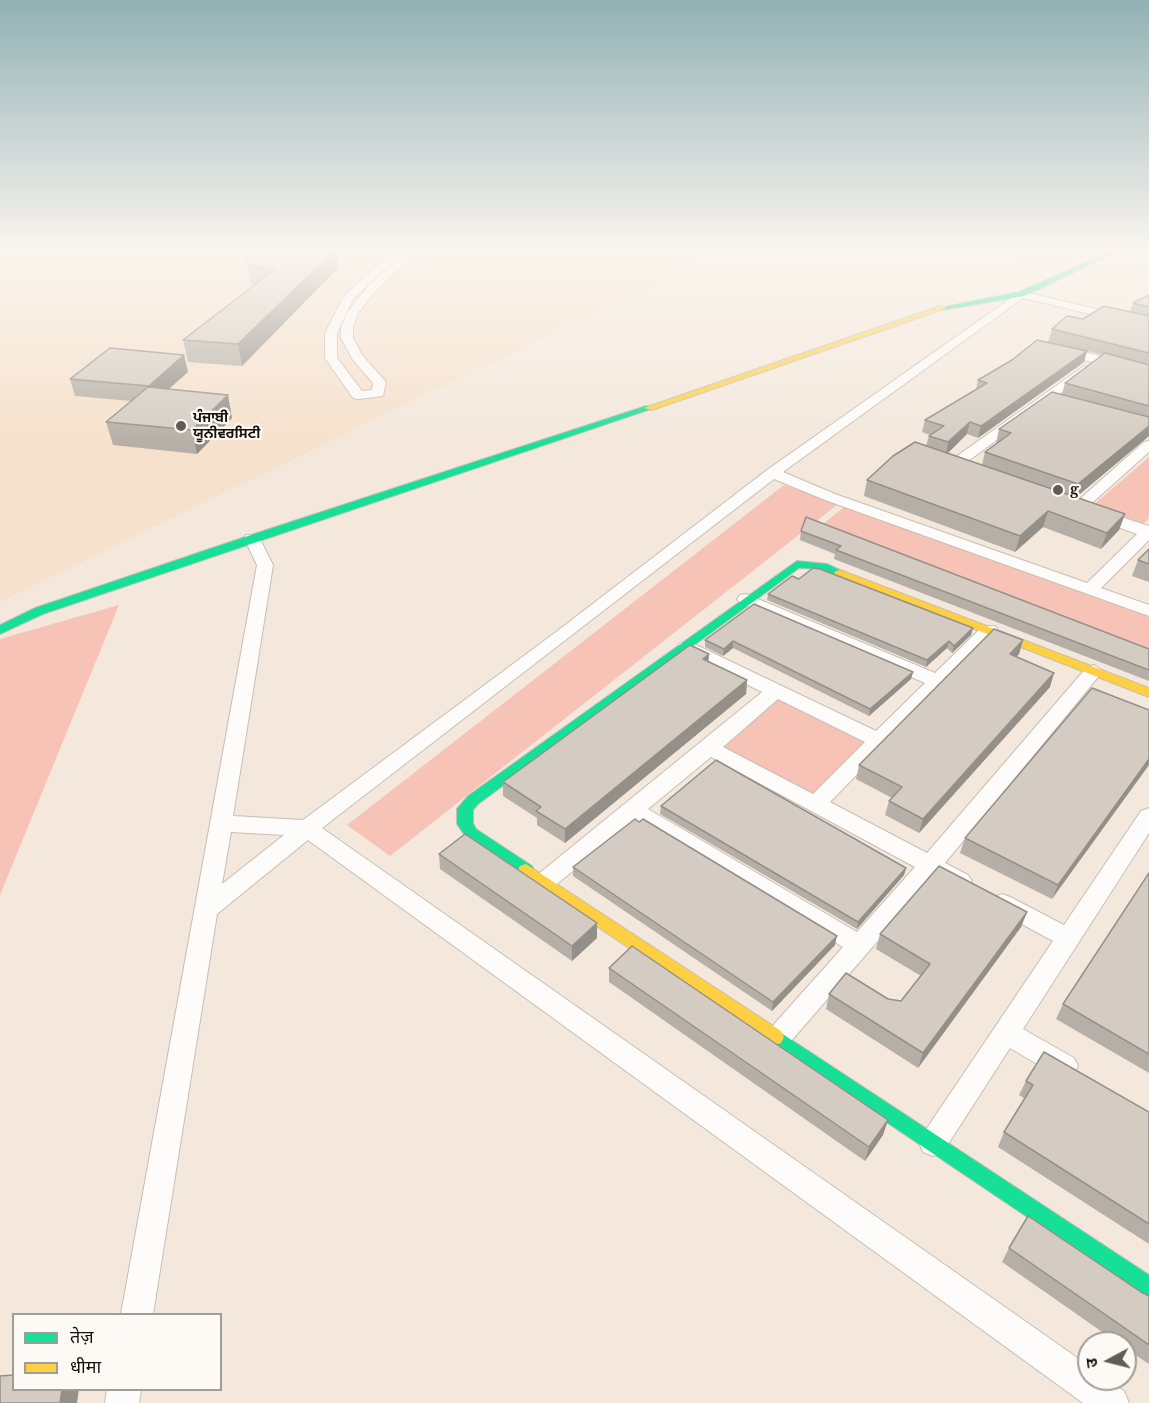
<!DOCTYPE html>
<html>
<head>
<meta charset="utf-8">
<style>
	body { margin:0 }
	#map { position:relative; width:1149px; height:1403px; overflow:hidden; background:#f4e8dc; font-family:"Libre Baskerville","Noto Sans Devanagari",serif }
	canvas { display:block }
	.legend { position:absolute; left:12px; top:1313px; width:210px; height:78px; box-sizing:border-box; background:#fdf9f4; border:2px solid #a19c96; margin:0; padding:8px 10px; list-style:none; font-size:18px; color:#171008 }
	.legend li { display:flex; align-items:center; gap:12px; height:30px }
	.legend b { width:30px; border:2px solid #a19c96 }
	.north { position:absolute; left:1077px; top:1331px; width:60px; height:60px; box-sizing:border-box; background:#fdf9f4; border:2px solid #a19c96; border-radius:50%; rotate:263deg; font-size:16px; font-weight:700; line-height:24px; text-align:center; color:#171008 }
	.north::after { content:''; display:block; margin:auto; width:21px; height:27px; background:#645c52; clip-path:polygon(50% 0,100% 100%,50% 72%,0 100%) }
</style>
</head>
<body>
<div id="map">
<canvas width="1149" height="1403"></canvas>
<ul class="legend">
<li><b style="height:8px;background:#16e098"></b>तेज़</li>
<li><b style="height:8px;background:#ffcf43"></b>धीमा</li>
</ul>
<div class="north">उ</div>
</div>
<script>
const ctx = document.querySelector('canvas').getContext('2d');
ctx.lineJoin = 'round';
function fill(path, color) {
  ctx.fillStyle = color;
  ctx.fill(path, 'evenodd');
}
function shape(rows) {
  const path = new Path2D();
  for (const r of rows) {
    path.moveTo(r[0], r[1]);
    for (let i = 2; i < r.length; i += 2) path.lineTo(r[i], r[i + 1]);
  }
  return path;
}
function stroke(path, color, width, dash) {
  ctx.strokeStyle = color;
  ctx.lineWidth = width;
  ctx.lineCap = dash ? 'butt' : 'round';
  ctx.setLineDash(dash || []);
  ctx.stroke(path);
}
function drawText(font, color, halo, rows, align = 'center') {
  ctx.font = font + ' "Libre Baskerville","Noto Sans Gurmukhi",serif';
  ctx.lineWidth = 4.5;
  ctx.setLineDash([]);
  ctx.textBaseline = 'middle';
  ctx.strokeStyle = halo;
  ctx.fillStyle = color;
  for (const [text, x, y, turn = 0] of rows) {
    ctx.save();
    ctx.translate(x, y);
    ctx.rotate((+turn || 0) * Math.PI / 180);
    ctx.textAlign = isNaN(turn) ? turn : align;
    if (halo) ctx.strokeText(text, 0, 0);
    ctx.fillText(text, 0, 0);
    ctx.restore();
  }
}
fill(shape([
	[0,250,723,250,0,602],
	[973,250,1099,250,1053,272]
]), '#f6e1cc');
fill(shape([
	[1149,457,1149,518,1143,524,1092,506],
	[784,485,838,504,390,856,347,825],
	[844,507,1149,617,1149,657,818,528],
	[119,605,0,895,0,639],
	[777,697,867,740,812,795,722,746]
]), '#f6c3b6');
const street = shape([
	[388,250,398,250,392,262,353,299,337,333,337,358,362,391,372,390,373,383,353,360,341,338,341,327,347,313,369,285,408,250,419,250,377,289,358,313,353,327,353,338,362,355,386,382,383,396,358,399,353,398,325,358,325,333,344,296,384,259,388,250],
	[1021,291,1149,322,1149,328,1023,298,783,472,835,494,1087,583,1137,534,1090,517,1088,514,1090,511,1102,511,1149,526,1149,540,1101,588,1149,605,1149,616,825,500,774,479,322,828,1089,1366,1089,1379,1107,1379,1124,1391,1129,1403,1083,1403,308,840,217,914,153,1314,121,1314,257,565,244,538,246,535,258,535,273,565,233,816,303,820,556,632,767,470,1021,291],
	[231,832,284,835,222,884,231,832],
	[1062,346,1149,369,1149,377,1058,353,1056,350,1062,346],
	[1084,366,1090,370,1088,373,960,467,950,467,948,464,950,461,1084,366],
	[1149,441,1149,452,1083,511,1073,511,1070,508,1073,505,1144,442,1149,441],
	[746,594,935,673,983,626,995,626,998,630,995,634,830,802,927,853,1087,667,1094,665,1103,671,945,863,968,875,972,881,968,887,960,890,933,877,786,1047,777,1050,768,1047,764,1039,768,1031,843,947,634,821,552,888,544,891,536,888,532,882,536,876,762,692,680,651,677,647,680,643,692,643,876,731,925,683,740,603,737,599,740,595,746,594],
	[778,699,865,742,813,794,723,747,778,699],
	[711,757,915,867,857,932,648,809,711,757],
	[1149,808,1149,833,1023,1029,1074,1058,1078,1066,1074,1074,1064,1078,1054,1074,1010,1048,943,1152,933,1156,923,1152,919,1143,923,1134,1053,941,994,909,990,903,994,897,1002,894,1010,897,1064,925,1141,811,1149,808],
	[107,1390,141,1390,139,1403,105,1403,107,1390]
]);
const fast = shape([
	[1113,250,1121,250,1024,296,943,310,939,308,1019,292,1113,250],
	[646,406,654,408,43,614,0,634,0,625,35,608,248,536,646,406],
	[797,561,827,564,846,573,840,576,821,569,799,568,478,804,473,810,473,823,476,829,532,866,534,870,532,874,526,876,520,874,466,837,457,824,457,809,468,796,797,561],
	[775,1029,1149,1275,1149,1299,769,1043,766,1037,769,1031,775,1029]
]);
const slow = shape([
	[940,306,947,308,652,410,644,408,940,306],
	[840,570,1149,688,1149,697,836,575,834,573,836,571,840,570],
	[526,864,781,1031,784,1037,781,1043,775,1045,769,1043,520,874,518,870,520,866,526,864]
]);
stroke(street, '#c7beb4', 2);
stroke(fast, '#c7beb4', 2);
stroke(slow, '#c7beb4', 2);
fill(street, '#fdfcfa');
fill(fast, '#16e098');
fill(slow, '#ffcf43');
fill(shape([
	[255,250,336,250,338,268,242,366,188,362,183,340,254,285,251,284,247,264],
	[1149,295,1149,436,1076,497,1125,514,1119,530,1101,549,1043,527,1015,552,864,496,867,480,926,446,929,436,930,435,922,432,925,420,976,389,978,380,1071,347,1048,342,1052,329,1083,319,1130,312,1133,303],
	[1087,351,1103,355,1065,383,1062,394,999,429,996,444,985,452,982,465,947,453,967,434,978,438,1084,362],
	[188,372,168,389,232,418,197,454,113,445,106,422,131,401,75,396,70,379],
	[801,531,1149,649,1149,681,834,559,835,554,800,540],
	[1149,549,1149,582,1132,576,1138,560],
	[799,579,973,628,971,635,952,653,947,648,926,667,767,600,768,594],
	[754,604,913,672,911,679,869,716,733,648,723,656,705,647,705,640],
	[1023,640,1019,654,1016,657,1050,687,919,833,885,815,889,801,892,798,856,779,859,765],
	[709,662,747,680,746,694,565,843,537,825,537,818,503,796,503,782],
	[1149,710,1052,899,960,853,965,838],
	[661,806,906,868,904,875,857,929,660,814],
	[439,854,597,923,597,938,572,961,440,869],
	[573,867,835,945,772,1011,573,876],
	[1149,873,1149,1073,1056,1019,1063,1004],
	[1027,912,1021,927,918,1068,826,1009,829,994,901,1001,921,976,876,949,880,934],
	[609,968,888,1120,883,1135,865,1161,609,982],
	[1026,1081,1149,1112,1149,1244,998,1147,1004,1132,1025,1099,1019,1095],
	[1009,1248,1149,1296,1149,1364,1125,1348,1125,1343,1118,1343,1002,1262]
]), '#b6afa7');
fill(shape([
	[335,250,336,250,338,268,242,366,238,344],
	[1087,351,1084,362,978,438,981,426],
	[184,355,188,372,153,403,149,386],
	[228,395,232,418,197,454,192,430],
	[970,422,967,434,946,455,948,442],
	[1149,426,1149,436,1074,499,1078,484],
	[1048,511,1043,527,1015,552,1020,536],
	[1125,514,1119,530,1101,549,1107,533],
	[973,628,971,635,952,653,954,646],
	[1023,640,1019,654,1006,668,1010,654],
	[733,641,733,648,723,656,724,649],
	[949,641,947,648,926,667,927,660],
	[709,654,708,668,703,659],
	[913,672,911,679,869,716,870,709],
	[1054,673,1050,687,919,833,923,819],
	[747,680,746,694,565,843,565,829],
	[1149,759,1149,765,1052,899,1058,885],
	[906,868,904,875,857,929,858,922],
	[1027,912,1021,927,918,1068,923,1053],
	[597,923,597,938,572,961,572,946],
	[837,936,835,945,772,1011,773,1002],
	[888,1120,883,1135,865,1161,869,1147],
	[62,1389,79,1389,77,1403,60,1403]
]), '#948f88');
const building = shape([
	[255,250,335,250,238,344,183,340,274,270,247,264,249,253,255,250],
	[1149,295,1149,307,1133,303,1149,295],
	[1104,306,1149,316,1149,353,1052,329,1067,316,1083,319,1104,306],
	[1037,340,1087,351,981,426,970,422,948,442,929,436,944,426,925,420,987,383,978,380,1012,360,1037,340],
	[110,348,184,355,149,386,70,379,110,348],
	[1105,353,1149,365,1149,406,1065,383,1105,353],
	[148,387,228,395,192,430,106,422,148,387],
	[1052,392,1149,417,1149,426,1078,484,985,452,1011,433,999,429,1052,392],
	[915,442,1125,514,1107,533,1048,511,1020,536,867,480,893,456,915,442],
	[806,517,1149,649,1149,670,836,550,841,546,801,531,806,517],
	[1149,549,1149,564,1138,560,1149,549],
	[813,568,820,569,973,628,954,646,949,641,927,660,768,594,792,576,799,579,813,568],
	[754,604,913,672,870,709,733,641,724,649,705,640,754,604],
	[994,629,1023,640,1010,654,1054,673,923,819,889,801,902,787,859,765,994,629],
	[690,645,709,654,703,659,747,680,565,829,536,811,541,807,503,782,690,645],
	[1092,688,1149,710,1149,759,1058,885,965,838,1092,688],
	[716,760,906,868,858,922,661,806,716,760],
	[635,819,639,822,643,819,837,936,773,1002,573,867,635,819],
	[465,834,597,923,572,946,439,854,465,834],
	[939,866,1027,912,923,1053,829,994,846,973,888,999,901,1001,930,964,880,934,939,866],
	[1149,873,1149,1054,1063,1004,1149,873],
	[632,946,888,1120,869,1147,609,968,632,946],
	[1044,1052,1149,1112,1149,1224,1004,1132,1033,1085,1026,1081,1044,1052],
	[1028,1216,1141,1292,1149,1296,1149,1345,1009,1248,1028,1216],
	[14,1375,14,1389,62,1389,60,1403,0,1403,0,1376,14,1375]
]);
fill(building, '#d4ccc2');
stroke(building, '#948f88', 1.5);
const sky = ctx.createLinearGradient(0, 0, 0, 446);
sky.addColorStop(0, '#92b1b4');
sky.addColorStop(0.56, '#faf5ef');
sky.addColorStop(1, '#faf5ef00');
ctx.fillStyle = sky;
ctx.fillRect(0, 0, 1149, 446);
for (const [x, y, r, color] of [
	[181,426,6,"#645c52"],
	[1058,490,6,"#645c52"]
]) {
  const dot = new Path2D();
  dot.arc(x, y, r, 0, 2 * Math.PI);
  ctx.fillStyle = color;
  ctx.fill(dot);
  stroke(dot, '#fdf9f4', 2);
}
drawText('bold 14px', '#171008', '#fdf9f4', [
	["ਪੰਜਾਬੀ",193,418],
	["ਯੂਨੀਵਰਸਿਟੀ",193,434],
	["g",1070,490]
], 'left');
</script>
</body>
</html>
